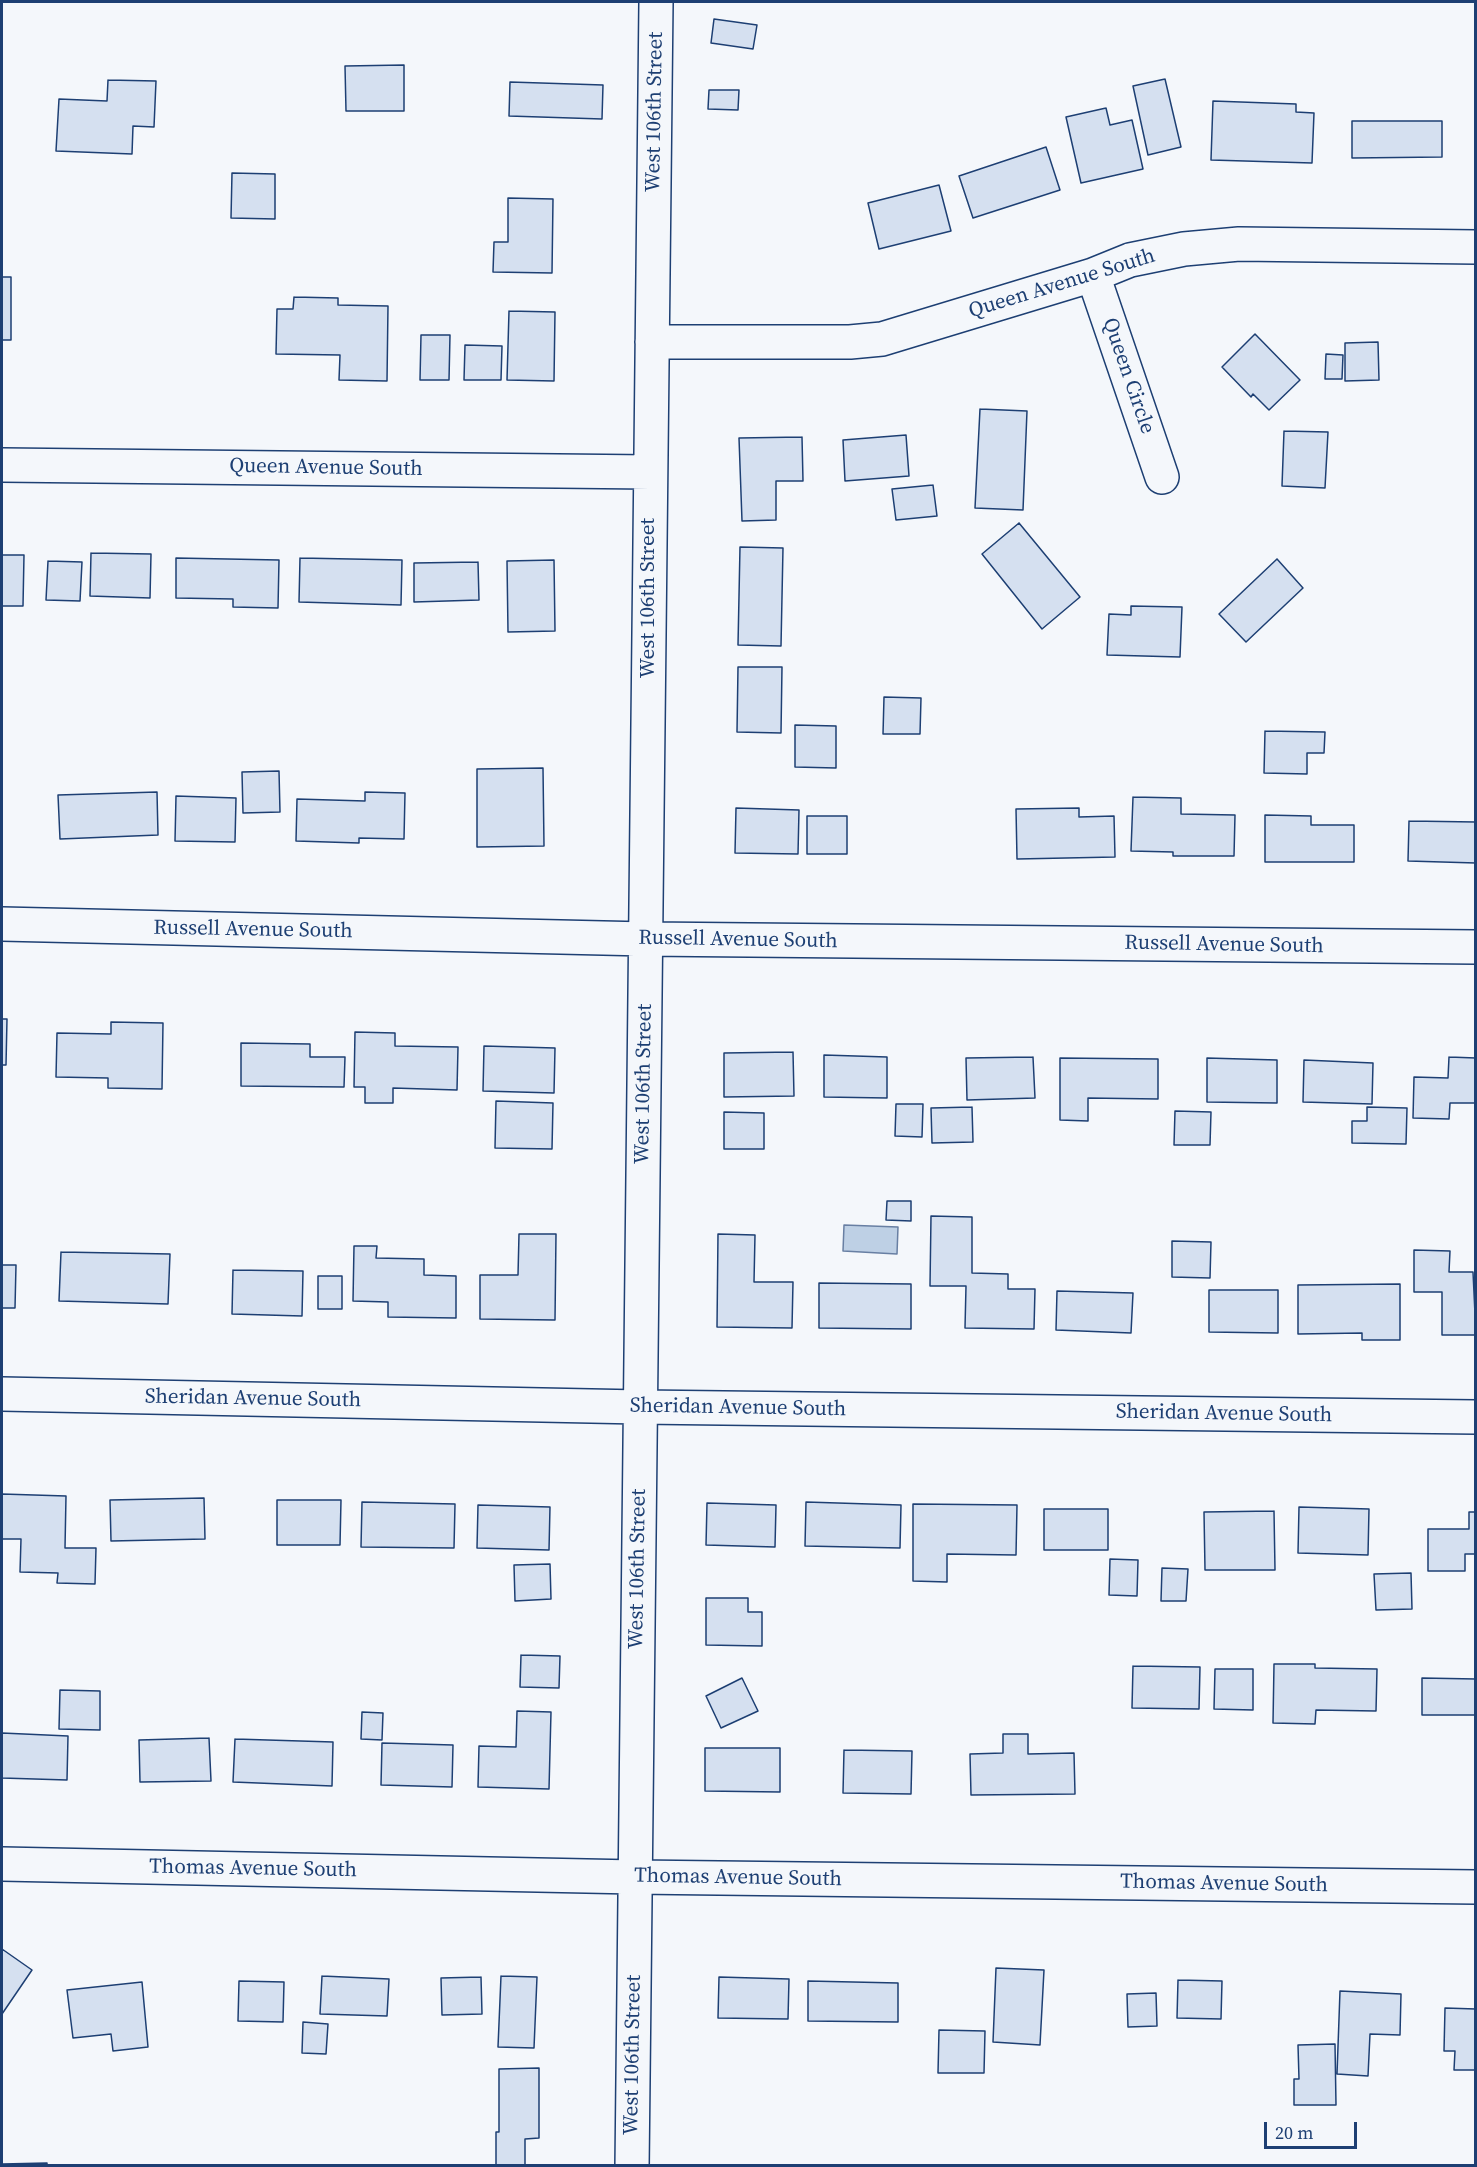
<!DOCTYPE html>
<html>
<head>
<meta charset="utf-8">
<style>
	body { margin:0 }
	#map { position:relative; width:1477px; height:2167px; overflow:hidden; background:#f4f7fb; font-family:"Source Serif 4",serif }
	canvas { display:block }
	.frame { position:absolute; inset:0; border:3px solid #1d3f73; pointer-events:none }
	.scale { position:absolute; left:1264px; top:2122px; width:93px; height:27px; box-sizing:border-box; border:3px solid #1d3f73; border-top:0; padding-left:8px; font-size:18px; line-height:21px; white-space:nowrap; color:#1d3f73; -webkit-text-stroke:4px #f4f7fb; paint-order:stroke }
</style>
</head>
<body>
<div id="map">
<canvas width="1477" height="2167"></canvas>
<div class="frame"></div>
<div class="scale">20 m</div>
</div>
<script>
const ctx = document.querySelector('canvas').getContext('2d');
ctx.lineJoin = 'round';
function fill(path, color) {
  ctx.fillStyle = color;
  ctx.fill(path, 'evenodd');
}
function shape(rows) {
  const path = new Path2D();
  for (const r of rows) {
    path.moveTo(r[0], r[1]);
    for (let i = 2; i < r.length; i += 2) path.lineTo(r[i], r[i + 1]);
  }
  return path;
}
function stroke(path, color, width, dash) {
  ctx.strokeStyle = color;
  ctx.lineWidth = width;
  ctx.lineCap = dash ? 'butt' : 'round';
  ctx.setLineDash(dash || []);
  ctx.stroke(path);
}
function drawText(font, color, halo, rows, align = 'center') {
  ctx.font = font + ' "Source Serif 4",serif';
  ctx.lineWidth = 4.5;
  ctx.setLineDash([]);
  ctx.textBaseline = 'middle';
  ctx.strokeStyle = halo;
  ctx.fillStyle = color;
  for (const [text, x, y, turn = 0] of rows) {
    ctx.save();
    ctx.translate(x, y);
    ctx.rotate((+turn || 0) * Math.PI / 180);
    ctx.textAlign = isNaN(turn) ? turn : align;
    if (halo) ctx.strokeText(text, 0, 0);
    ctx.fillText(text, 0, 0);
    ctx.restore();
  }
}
const water = shape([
	[844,1225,898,1227,897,1254,843,1251,844,1225]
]);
fill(water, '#bed0e5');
stroke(water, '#687fa3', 1.5);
const building = shape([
	[714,19,757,25,753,49,711,43,714,19],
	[404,65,404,111,346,111,345,66,404,65],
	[1165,79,1181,147,1148,155,1133,86,1165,79],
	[108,80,156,81,154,127,133,126,132,154,56,151,59,99,107,101,108,80],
	[510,82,603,85,602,119,509,116,510,82],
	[709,90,739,90,738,110,708,109,709,90],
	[1213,101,1296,104,1296,112,1314,113,1312,163,1211,160,1213,101],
	[1106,108,1110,125,1132,120,1143,169,1081,183,1066,117,1106,108],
	[1352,121,1442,121,1442,157,1352,158,1352,121],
	[1046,147,1060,190,973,218,959,176,1046,147],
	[232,173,275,174,275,219,231,218,232,173],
	[939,185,951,231,879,249,868,203,939,185],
	[508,198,553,199,552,273,493,272,494,242,508,242,508,198],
	[2,277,11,277,11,340,2,340,2,277],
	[294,297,338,298,338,305,388,306,387,381,339,380,340,355,276,354,277,309,293,309,294,297],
	[509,311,555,312,554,381,507,380,509,311],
	[1255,334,1300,380,1269,410,1253,394,1251,397,1222,367,1255,334],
	[421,335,450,335,449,380,420,380,421,335],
	[1378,342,1379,380,1345,381,1345,343,1378,342],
	[465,345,502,346,501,380,464,380,465,345],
	[1326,354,1343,355,1342,379,1325,379,1326,354],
	[980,409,1027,411,1023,510,975,508,980,409],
	[1284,431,1328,432,1325,488,1282,486,1284,431],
	[906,435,909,476,845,481,843,440,906,435],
	[802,437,803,481,776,481,776,520,742,521,739,438,802,437],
	[933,485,937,516,896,520,892,489,933,485],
	[1019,523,1080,597,1042,629,982,554,1019,523],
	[740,547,783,548,781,646,738,645,740,547],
	[91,553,151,554,150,598,90,596,91,553],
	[2,555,24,555,23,606,2,606,2,555],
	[176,558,279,560,278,608,233,607,233,599,176,598,176,558],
	[300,558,402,560,401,605,299,602,300,558],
	[1277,559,1303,588,1246,642,1219,614,1277,559],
	[554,560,555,631,508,632,507,561,554,560],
	[48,561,82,562,80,601,46,600,48,561],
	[478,562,479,600,414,602,414,563,478,562],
	[1131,606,1182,607,1180,657,1107,655,1109,614,1131,615,1131,606],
	[738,667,782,667,781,733,737,732,738,667],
	[884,697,921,698,920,734,883,734,884,697],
	[795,725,836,726,836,768,795,767,795,725],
	[1265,731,1325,732,1324,753,1307,753,1307,774,1264,773,1265,731],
	[543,768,544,846,477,847,477,769,543,768],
	[279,771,280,812,243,813,242,772,279,771],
	[157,792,158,835,60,839,58,795,157,792],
	[365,792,405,793,404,839,359,838,359,843,296,841,297,799,365,801,365,792],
	[176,796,236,798,235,842,175,841,176,796],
	[1133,797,1181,798,1181,814,1235,815,1234,856,1173,856,1173,852,1131,851,1133,797],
	[736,808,799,810,798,854,735,853,736,808],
	[1079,808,1079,817,1114,816,1115,857,1017,859,1016,809,1079,808],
	[1265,815,1311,816,1311,825,1354,825,1354,862,1265,862,1265,815],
	[807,816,847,816,847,854,807,854,807,816],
	[1409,821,1476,822,1476,863,1408,861,1409,821],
	[2,1019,7,1019,6,1065,2,1065,2,1019],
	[111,1022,163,1023,162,1089,108,1088,108,1078,56,1077,57,1033,111,1034,111,1022],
	[355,1032,395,1033,395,1046,458,1047,457,1090,393,1088,393,1103,365,1103,365,1087,354,1087,355,1032],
	[241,1043,310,1044,310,1057,345,1057,344,1087,241,1086,241,1043],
	[484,1046,555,1048,554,1093,483,1091,484,1046],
	[793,1052,794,1096,724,1097,724,1053,793,1052],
	[824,1055,887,1057,887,1098,824,1097,824,1055],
	[1033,1057,1035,1098,967,1100,966,1058,1033,1057],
	[1449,1057,1476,1058,1476,1103,1450,1103,1449,1119,1413,1118,1414,1077,1448,1078,1449,1057],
	[1060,1058,1158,1059,1158,1099,1088,1098,1088,1121,1060,1120,1060,1058],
	[1207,1058,1277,1060,1277,1103,1207,1102,1207,1058],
	[1304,1060,1373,1063,1372,1104,1303,1102,1304,1060],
	[496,1101,553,1103,552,1149,495,1148,496,1101],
	[896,1104,923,1104,922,1137,895,1136,896,1104],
	[972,1107,973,1142,932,1143,931,1108,972,1107],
	[1367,1107,1407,1108,1406,1144,1352,1143,1352,1121,1367,1121,1367,1107],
	[1175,1111,1211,1112,1210,1145,1174,1145,1175,1111],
	[724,1112,764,1113,764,1149,724,1149,724,1112],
	[887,1201,911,1201,911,1221,886,1220,887,1201],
	[931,1216,972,1217,972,1273,1008,1274,1008,1289,1035,1289,1034,1329,965,1328,966,1286,930,1286,931,1216],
	[519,1234,556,1234,555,1320,480,1319,480,1275,518,1275,519,1234],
	[718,1234,755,1235,754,1282,793,1282,792,1328,717,1327,718,1234],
	[1172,1241,1211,1242,1210,1278,1172,1277,1172,1241],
	[354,1246,377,1246,376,1258,424,1259,424,1275,456,1276,456,1318,388,1317,388,1302,353,1301,354,1246],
	[1414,1250,1450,1251,1449,1272,1473,1272,1476,1335,1442,1335,1442,1292,1414,1292,1414,1250],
	[61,1252,170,1254,168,1304,59,1301,61,1252],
	[2,1265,16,1265,15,1308,2,1308,2,1265],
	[233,1270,303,1271,302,1316,232,1314,233,1270],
	[318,1276,342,1276,342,1309,318,1309,318,1276],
	[819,1283,911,1284,911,1329,819,1328,819,1283],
	[1400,1284,1400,1340,1362,1340,1362,1333,1298,1334,1298,1285,1400,1284],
	[1209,1290,1278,1290,1278,1333,1209,1332,1209,1290],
	[1057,1291,1133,1293,1131,1333,1056,1330,1057,1291],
	[2,1494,66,1496,65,1548,96,1548,95,1584,57,1583,58,1573,20,1572,21,1539,2,1539,2,1494],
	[204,1498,205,1539,111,1541,110,1500,204,1498],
	[277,1500,341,1500,340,1545,277,1545,277,1500],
	[362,1502,455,1504,454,1548,361,1547,362,1502],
	[806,1502,901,1505,900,1548,805,1546,806,1502],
	[707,1503,776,1505,775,1547,706,1545,707,1503],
	[913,1504,1017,1505,1016,1555,947,1554,947,1582,913,1581,913,1504],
	[478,1505,550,1507,549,1550,477,1548,478,1505],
	[1299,1507,1369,1509,1368,1555,1298,1553,1299,1507],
	[1044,1509,1108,1509,1108,1550,1044,1550,1044,1509],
	[1274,1511,1275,1570,1205,1570,1204,1512,1274,1511],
	[1469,1512,1476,1512,1476,1554,1465,1554,1465,1571,1428,1571,1428,1529,1469,1529,1469,1512],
	[1110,1559,1138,1560,1137,1596,1109,1595,1110,1559],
	[550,1564,551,1599,515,1601,514,1565,550,1564],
	[1162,1568,1188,1569,1186,1601,1161,1601,1162,1568],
	[1411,1573,1412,1609,1376,1610,1374,1574,1411,1573],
	[706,1598,748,1598,748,1612,762,1612,762,1646,706,1645,706,1598],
	[521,1655,560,1656,559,1688,520,1687,521,1655],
	[1274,1664,1315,1664,1315,1668,1377,1669,1376,1711,1316,1710,1315,1724,1273,1723,1274,1664],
	[1133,1666,1200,1667,1199,1709,1132,1708,1133,1666],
	[1215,1669,1253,1669,1253,1710,1214,1709,1215,1669],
	[742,1678,758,1711,721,1728,706,1696,742,1678],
	[1422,1678,1476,1679,1476,1715,1422,1715,1422,1678],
	[60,1690,100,1691,100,1730,59,1729,60,1690],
	[517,1711,551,1712,549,1789,478,1787,479,1746,516,1747,517,1711],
	[362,1712,383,1713,382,1740,361,1739,362,1712],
	[2,1733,68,1736,67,1780,2,1778,2,1733],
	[1003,1734,1028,1734,1028,1754,1074,1753,1075,1794,971,1795,970,1754,1003,1753,1003,1734],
	[209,1738,211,1781,140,1782,139,1740,209,1738],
	[235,1739,333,1742,332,1786,233,1782,235,1739],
	[382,1743,453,1745,452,1787,381,1785,382,1743],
	[705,1748,780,1748,780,1792,705,1791,705,1748],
	[844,1750,912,1751,911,1794,843,1793,844,1750],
	[2,1949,32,1970,2,2014,2,1949],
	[996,1968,1044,1970,1040,2045,993,2042,996,1968],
	[322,1976,389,1979,387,2016,320,2014,322,1976],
	[501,1976,537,1977,534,2048,498,2047,501,1976],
	[481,1977,482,2014,442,2015,441,1978,481,1977],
	[719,1977,789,1979,788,2019,718,2018,719,1977],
	[1178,1980,1222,1981,1221,2019,1177,2018,1178,1980],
	[239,1981,284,1982,283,2022,238,2021,239,1981],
	[808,1981,898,1983,898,2022,808,2021,808,1981],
	[142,1982,148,2047,113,2051,111,2034,73,2038,67,1990,142,1982],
	[1340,1991,1401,1994,1400,2035,1370,2034,1368,2076,1337,2074,1340,1991],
	[1156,1993,1157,2026,1128,2027,1127,1994,1156,1993],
	[1445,2008,1476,2009,1475,2070,1454,2070,1455,2051,1444,2051,1445,2008],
	[303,2022,328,2024,326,2054,302,2053,303,2022],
	[939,2030,985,2031,984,2073,938,2073,939,2030],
	[1335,2044,1336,2105,1294,2105,1294,2079,1299,2079,1298,2045,1335,2044],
	[539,2068,539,2138,525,2139,525,2166,496,2166,496,2132,499,2132,499,2069,539,2068],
	[47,2163,47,2166,2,2166,2,2164,47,2163]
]);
fill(building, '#d5e0f0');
stroke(building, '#1d3f73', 1.5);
const minor = shape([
	[1093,275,1162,477],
	[652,342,850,342,882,339,1093,275,1130,260,1184,249,1239,244,1476,247],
	[2,465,650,472],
	[2,924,646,939,1476,947],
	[2,1394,640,1407,1476,1417],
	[2,1864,635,1877,1476,1887],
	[632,2166,656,2]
]);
stroke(minor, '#1d3f73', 36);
stroke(minor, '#f4f7fb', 33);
drawText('21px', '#1d3f73', '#f4f7fb', [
	["West 106th Street",655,112,-89],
	["Queen Avenue South",1062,284,-17],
	["Queen Circle",1128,376,71],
	["Queen Avenue South",326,468,1],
	["West 106th Street",649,598,-90],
	["Russell Avenue South",253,930,1],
	["Russell Avenue South",738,940,1],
	["Russell Avenue South",1224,945,1],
	["West 106th Street",644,1084,-89],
	["Sheridan Avenue South",253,1399,1],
	["Sheridan Avenue South",738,1408,1],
	["Sheridan Avenue South",1224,1414,1],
	["West 106th Street",638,1569,-89],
	["Thomas Avenue South",253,1869,1],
	["Thomas Avenue South",738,1878,1],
	["Thomas Avenue South",1224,1884,1],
	["West 106th Street",633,2055,-89]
]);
</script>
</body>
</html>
